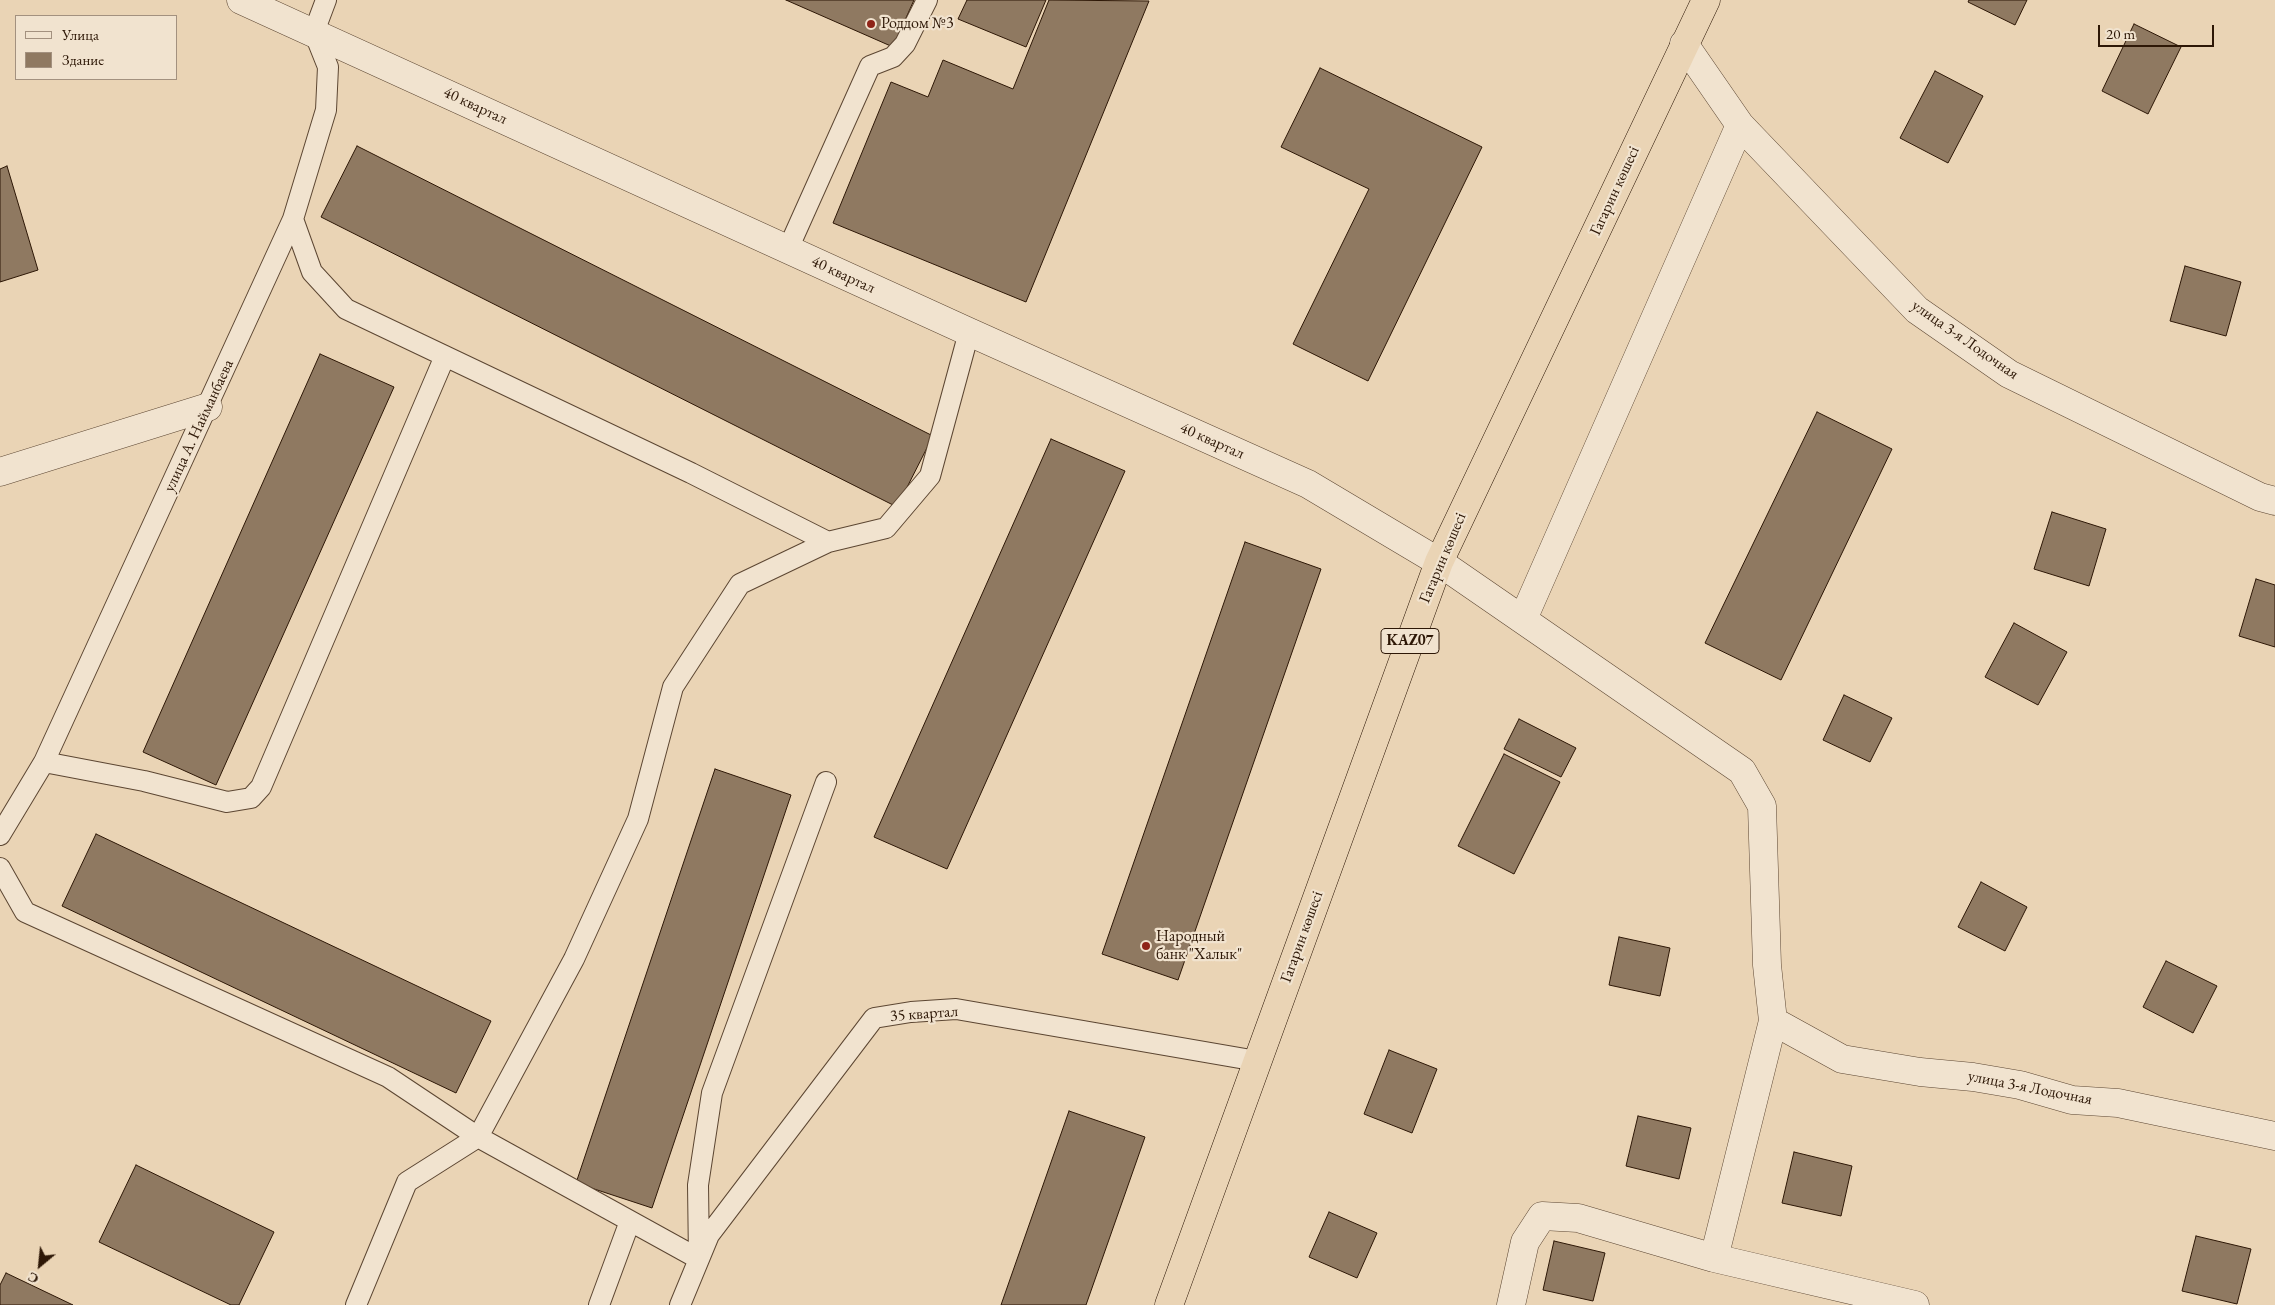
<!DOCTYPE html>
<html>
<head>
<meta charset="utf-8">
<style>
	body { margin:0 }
	#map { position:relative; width:2275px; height:1305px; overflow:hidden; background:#ead4b5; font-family:"EB Garamond",serif }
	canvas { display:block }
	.legend { position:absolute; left:15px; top:15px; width:162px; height:65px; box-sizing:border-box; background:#f1e3cf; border:1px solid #a3917f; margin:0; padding:6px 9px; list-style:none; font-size:15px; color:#2d1706 }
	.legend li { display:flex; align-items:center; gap:10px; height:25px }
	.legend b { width:25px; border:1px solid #a3917f }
	.north { position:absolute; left:15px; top:1240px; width:50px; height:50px; -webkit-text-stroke:4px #f1e3cf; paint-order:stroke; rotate:208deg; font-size:14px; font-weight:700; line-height:20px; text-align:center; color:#2d1706 }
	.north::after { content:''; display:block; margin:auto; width:18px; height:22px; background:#2d1706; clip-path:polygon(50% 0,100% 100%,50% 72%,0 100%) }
	.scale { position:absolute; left:2098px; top:25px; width:116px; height:22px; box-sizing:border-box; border:2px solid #2d1706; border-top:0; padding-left:6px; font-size:15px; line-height:18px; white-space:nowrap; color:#2d1706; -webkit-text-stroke:4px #f1e3cf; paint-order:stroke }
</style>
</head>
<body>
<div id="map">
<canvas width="2275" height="1305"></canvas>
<ul class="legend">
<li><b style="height:6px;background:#f1e3cf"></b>Улица</li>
<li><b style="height:14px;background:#8f7961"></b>Здание</li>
</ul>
<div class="north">С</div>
<div class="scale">20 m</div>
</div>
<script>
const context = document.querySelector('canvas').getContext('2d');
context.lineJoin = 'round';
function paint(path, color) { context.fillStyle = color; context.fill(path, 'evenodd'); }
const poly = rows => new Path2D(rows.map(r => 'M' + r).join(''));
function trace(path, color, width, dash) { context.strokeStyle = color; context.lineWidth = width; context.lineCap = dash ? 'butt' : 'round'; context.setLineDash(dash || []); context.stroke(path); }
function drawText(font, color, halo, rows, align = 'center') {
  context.font = font + ' "EB Garamond",serif'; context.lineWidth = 4.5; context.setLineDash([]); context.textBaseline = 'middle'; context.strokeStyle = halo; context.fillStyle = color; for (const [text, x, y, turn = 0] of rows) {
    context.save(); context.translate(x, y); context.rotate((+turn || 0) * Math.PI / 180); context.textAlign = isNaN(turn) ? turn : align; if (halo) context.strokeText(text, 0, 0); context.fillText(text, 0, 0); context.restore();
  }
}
const building = poly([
	[786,0,914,0,893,47,786,0],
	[967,0,1046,0,1026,47,958,19,967,0],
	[1049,0,1149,1,1026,302,833,223,891,82,928,97,943,60,1013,89,1049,0],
	[1969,0,2027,0,2015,25,1968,2,1969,0],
	[2134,24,2181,47,2148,114,2102,91,2134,24],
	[1320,68,1482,147,1368,381,1293,344,1369,189,1281,147,1320,68],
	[1935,71,1983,96,1948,163,1900,138,1935,71],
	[357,146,933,436,897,507,321,217,357,146],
	[7,166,38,270,0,282,0,169,7,166],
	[2185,266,2241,282,2226,336,2170,321,2185,266],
	[320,354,394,387,216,785,143,752,320,354],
	[1817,412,1892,449,1781,680,1705,643,1817,412],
	[1051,439,1125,471,947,869,874,837,1051,439],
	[2052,512,2106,529,2089,586,2034,569,2052,512],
	[1245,542,1321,569,1178,980,1102,954,1245,542],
	[2256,579,2275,585,2275,647,2239,636,2256,579],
	[2014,623,2067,652,2038,705,1985,677,2014,623],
	[1844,695,1892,718,1870,762,1823,740,1844,695],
	[1519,719,1576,748,1561,777,1504,749,1519,719],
	[1504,754,1560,782,1514,874,1458,846,1504,754],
	[715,769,791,795,652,1208,576,1183,715,769],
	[96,834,491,1021,456,1093,62,906,96,834],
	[1981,882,2027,907,2005,951,1958,927,1981,882],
	[1619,937,1670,948,1660,996,1609,985,1619,937],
	[2166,961,2217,986,2193,1033,2143,1007,2166,961],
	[1389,1050,1437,1069,1412,1133,1364,1114,1389,1050],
	[1069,1111,1145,1137,1086,1305,1001,1305,1069,1111],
	[1638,1116,1691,1128,1679,1179,1626,1166,1638,1116],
	[1794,1152,1852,1166,1841,1216,1782,1203,1794,1152],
	[136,1165,274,1232,239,1305,231,1305,99,1242,136,1165],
	[1329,1212,1377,1233,1357,1278,1309,1257,1329,1212],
	[2196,1236,2251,1249,2237,1304,2182,1291,2196,1236],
	[1554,1241,1605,1253,1593,1301,1543,1290,1554,1241],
	[6,1273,73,1305,0,1305,0,1285,6,1273]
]);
const service = poly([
	[293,219,312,272,346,309,691,473,828,542],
	[788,249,870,66,893,57,905,44,927,0],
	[44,762,144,781,227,802,251,798,261,787,445,356],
	[826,782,712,1093,698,1185,699,1259,478,1137,574,959,638,819,673,687,740,584,828,542,886,528,930,476,969,332],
	[0,835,44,762,293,219,326,110,328,67,314,32,326,0],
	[0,868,25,912,388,1077,478,1137,407,1182,356,1305],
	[599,1305,630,1221],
	[680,1305,709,1235,874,1018,911,1012,956,1009,1257,1061]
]);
const minor = poly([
	[241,0,969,332,1308,484,1439,562,1742,771,1762,806,1767,965,1773,1021,1842,1059,1920,1072,1973,1077,2020,1085,2072,1100,2118,1103,2275,1136],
	[1684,44,1740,125,1917,310,2009,374,2260,497,2275,501],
	[0,472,208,407],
	[1523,619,1740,125],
	[1714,1258,1773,1021],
	[1511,1305,1525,1242,1542,1216,1578,1218,1714,1258,1915,1305]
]);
const trunk = poly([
	[1169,1305,1439,562,1706,0]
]);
const markers = [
	[871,24,5,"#8f2418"],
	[1146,946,5,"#8f2418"]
];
const shields = [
	[1410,641,58]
];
const shieldNames = [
	["KAZ07",1410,641]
];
const poiNames = [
	["Роддом №3",881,24],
	["Народный",1156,937],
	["банк \"Халык\"",1156,955]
];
const streetNames = [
	["40 квартал",475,106,25],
	["Гагарин көшесі",1615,191,-65],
	["40 квартал",843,275,25],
	["улица 3-я Лодочная",1965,340,35],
	["улица А. Найманбаева",199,426,-65],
	["40 квартал",1212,441,24],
	["Гагарин көшесі",1443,558,-67],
	["Гагарин көшесі",1302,937,-70],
	["35 квартал",924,1014,-4],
	["улица 3-я Лодочная",2030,1088,11]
];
paint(building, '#8f7961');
trace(building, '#2d1706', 1);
trace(service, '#5c4632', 22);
trace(minor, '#5c4632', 29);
trace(trunk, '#2d1706', 29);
trace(service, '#f1e3cf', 20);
trace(minor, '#f1e3cf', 28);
trace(trunk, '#ead4b5', 28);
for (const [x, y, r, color] of markers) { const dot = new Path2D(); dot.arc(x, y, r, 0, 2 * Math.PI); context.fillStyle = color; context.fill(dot); trace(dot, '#f1e3cf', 2); }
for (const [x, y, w] of shields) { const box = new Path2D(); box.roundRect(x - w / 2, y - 12.5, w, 25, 4); context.fillStyle = '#f1e3cf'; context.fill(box); trace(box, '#2d1706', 1); }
drawText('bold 15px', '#2d1706', null, shieldNames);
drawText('16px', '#2d1706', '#f1e3cf', poiNames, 'left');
drawText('16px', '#2d1706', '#f1e3cf', streetNames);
</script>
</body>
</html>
